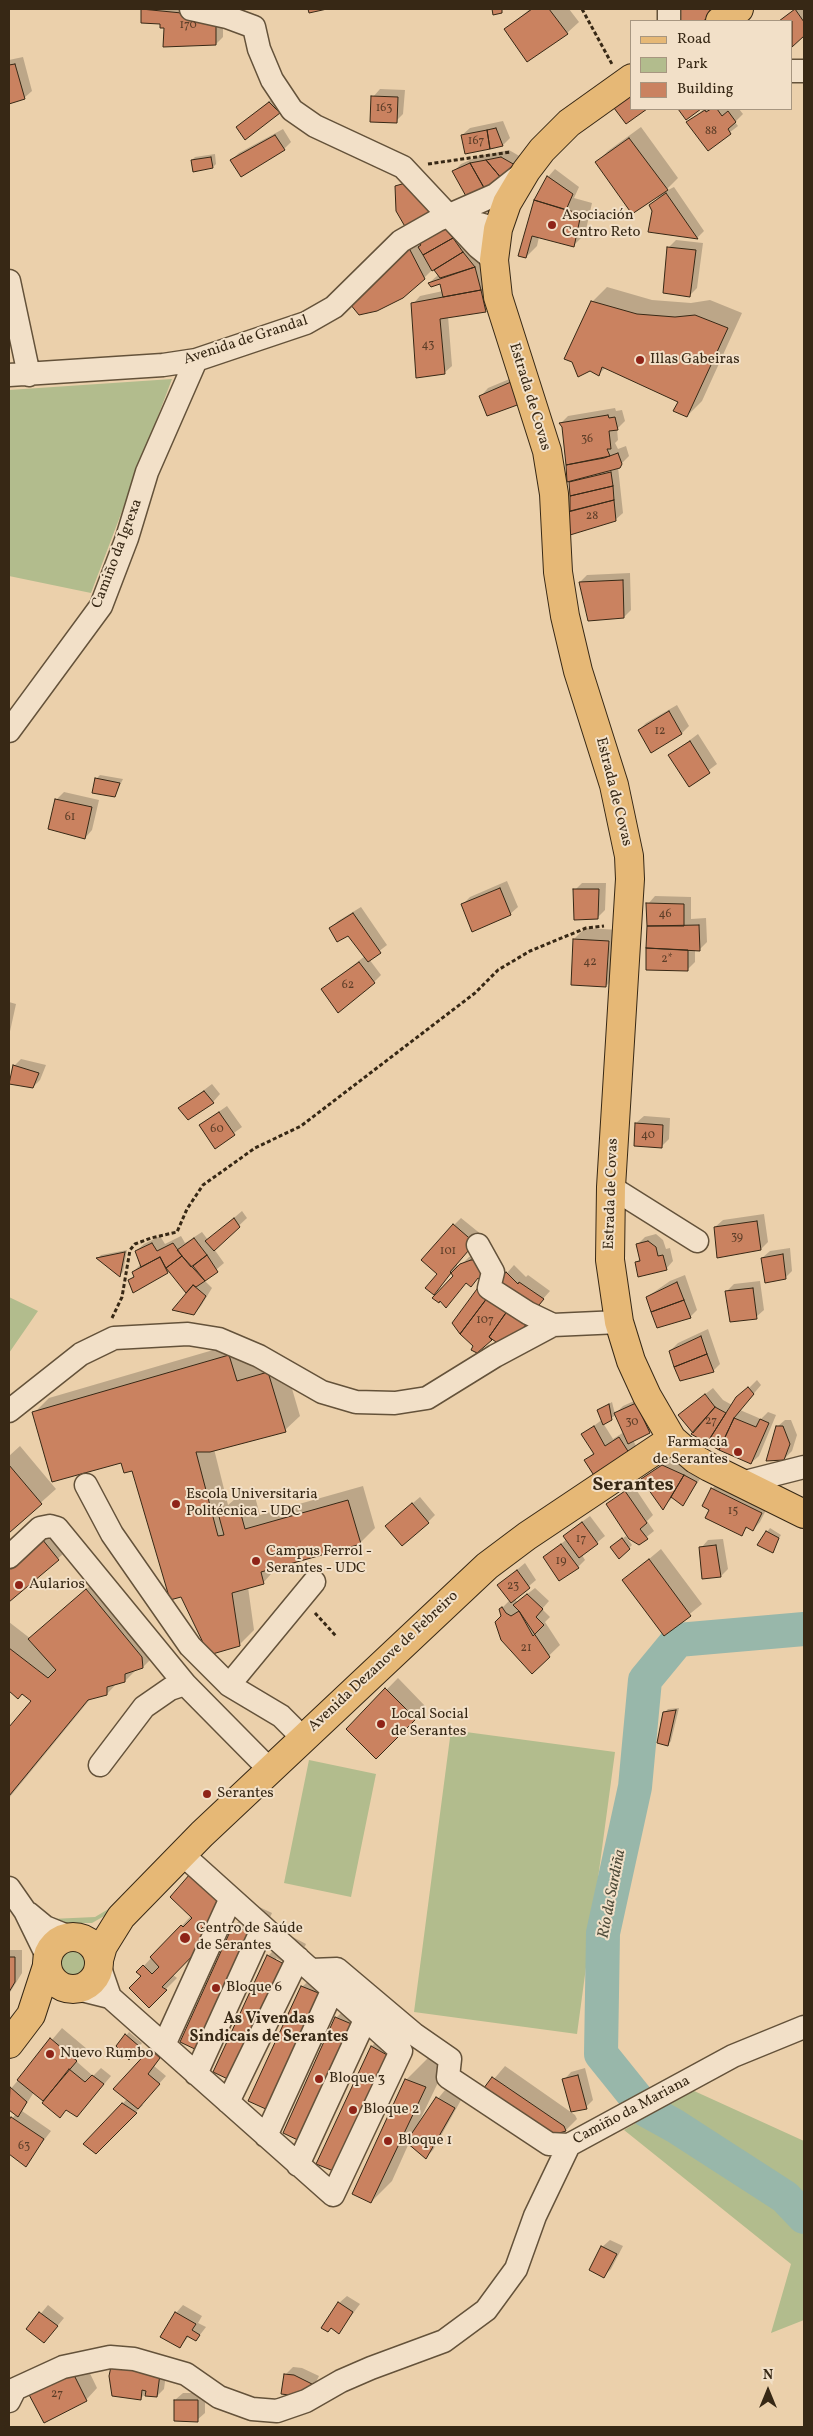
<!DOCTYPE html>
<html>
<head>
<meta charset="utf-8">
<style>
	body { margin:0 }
	#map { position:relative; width:813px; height:2436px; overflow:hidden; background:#ebd0ab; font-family:Vollkorn,serif }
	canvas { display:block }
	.frame { position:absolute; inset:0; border:10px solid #372815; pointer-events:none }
	.legend { position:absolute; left:630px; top:20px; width:162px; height:90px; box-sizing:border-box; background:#f2e0c8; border:1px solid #a79680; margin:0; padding:6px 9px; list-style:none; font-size:15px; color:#372815 }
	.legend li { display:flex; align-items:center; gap:10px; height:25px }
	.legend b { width:25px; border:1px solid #a79680 }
	.north { position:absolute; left:743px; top:2366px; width:50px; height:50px; -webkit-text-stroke:4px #f2e0c8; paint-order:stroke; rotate:0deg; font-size:14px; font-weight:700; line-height:20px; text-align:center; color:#372815 }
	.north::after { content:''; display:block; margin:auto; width:18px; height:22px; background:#372815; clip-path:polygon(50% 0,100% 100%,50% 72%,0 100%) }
</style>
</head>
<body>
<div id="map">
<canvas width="813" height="2436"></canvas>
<div class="frame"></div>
<ul class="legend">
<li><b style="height:6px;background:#e6b876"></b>Road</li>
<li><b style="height:14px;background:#b2bc8d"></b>Park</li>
<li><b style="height:14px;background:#ca8260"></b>Building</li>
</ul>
<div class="north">N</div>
</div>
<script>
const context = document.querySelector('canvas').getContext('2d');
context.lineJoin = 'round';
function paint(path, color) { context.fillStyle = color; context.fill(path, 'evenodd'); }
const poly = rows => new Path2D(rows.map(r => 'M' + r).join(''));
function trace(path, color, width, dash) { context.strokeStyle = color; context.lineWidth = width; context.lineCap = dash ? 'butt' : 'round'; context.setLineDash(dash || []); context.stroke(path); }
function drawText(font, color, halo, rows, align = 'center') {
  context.font = font + ' Vollkorn,serif'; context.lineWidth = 4; context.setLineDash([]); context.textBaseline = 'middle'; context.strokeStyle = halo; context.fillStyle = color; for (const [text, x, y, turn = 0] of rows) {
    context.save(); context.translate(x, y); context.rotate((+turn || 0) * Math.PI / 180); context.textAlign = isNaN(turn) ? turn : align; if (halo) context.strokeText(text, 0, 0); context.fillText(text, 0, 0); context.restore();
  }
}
const green = poly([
	[172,379,91,593,9,576,9,390],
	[9,1297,38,1311,9,1353],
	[451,1730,615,1752,577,2034,414,2012],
	[309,1760,376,1774,351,1897,284,1883],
	[117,1904,106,1915,92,1923,52,1923,51,1919,95,1917],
	'59 1963a13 13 0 1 1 26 0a13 13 0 1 1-26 0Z',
	[692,2090,804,2141,804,2320,771,2333,791,2264,624,2130]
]);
const shadow = poly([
	[143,9,212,9,223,17,223,37,216,44,165,27,161,23,143,22],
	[530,9,569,9,579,22,567,33,528,60,506,29],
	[678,9,719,9,701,21,676,21],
	[795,9,804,9,804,35,792,46,792,21,779,21],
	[23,57,32,91,24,98,9,103,9,60],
	[380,89,405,90,403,114,396,121,373,97],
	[277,95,286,105,246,139,237,127],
	[704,109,739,109,743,114,735,122,738,126,708,149,688,122],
	[503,121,510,138,503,145,466,152,462,135,470,128],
	[641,127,678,178,664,192,674,187,704,231,697,238,649,231,653,211,650,205,662,194,597,162,608,151],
	[283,129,291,142,284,149,231,160,239,153],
	[509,150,521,157,485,187,468,196,454,171,461,164,479,156],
	[215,154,216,164,213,167,192,160,195,157],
	[555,169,579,187,574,198,592,203,585,234,573,246,539,237,537,246,526,257,548,177],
	[450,218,482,259,492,303,485,311,448,316,452,366,444,373,413,304,420,296,443,291,441,282,429,283,438,275,434,268,424,278,359,314,418,237],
	[676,240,703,243,697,288,690,295,664,292,669,247],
	[607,287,652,300,691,303,710,300,742,313,702,401,687,416,680,401,606,367,599,374,592,302],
	[519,375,527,395,481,396,488,388],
	[615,408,616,411,622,410,625,421,617,429,618,440,615,443,618,449,626,446,629,456,618,467,623,513,615,520,572,533,570,482,563,427,561,423,568,416],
	[630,573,631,610,624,617,580,582,587,575],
	[677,705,689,726,682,733,651,751,639,730,646,723],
	[698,734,717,764,689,785,670,755],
	[100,775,123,779,115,795,96,779],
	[64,792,99,800,92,830,85,838,56,800],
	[507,881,518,907,510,914,463,904,470,897],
	[582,883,606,883,605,910,598,917,575,890],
	[655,896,691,897,691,919,706,918,707,942,700,949,695,949,695,962,687,970,648,904],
	[361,907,387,945,369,959,381,975,374,982,323,989,365,956,349,934,331,928,338,921],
	[585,928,620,930,617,975,606,986,574,939],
	[9,1002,16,1004,9,1036],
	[21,1059,46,1065,40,1080,33,1087,14,1066],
	[212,1084,220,1094,213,1102,180,1108],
	[227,1106,242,1127,215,1147,200,1125],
	[644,1116,670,1118,669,1139,661,1147,636,1123],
	[242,1211,247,1218,214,1249,224,1263,204,1280,212,1288,201,1306,194,1314,188,1293,170,1270,134,1291,129,1281,135,1275,133,1272,141,1264,136,1251,144,1244,160,1236,165,1244,181,1236,185,1243,202,1232,208,1240],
	[764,1214,768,1242,761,1249,715,1227,723,1220],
	[461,1218,482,1235,456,1264,459,1267,469,1257,479,1253,479,1277,455,1276,452,1272,434,1294,454,1225],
	[656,1234,663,1240,666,1249,670,1248,673,1261,666,1269,636,1262,641,1258,638,1244,645,1237],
	[790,1248,792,1271,785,1278,762,1258,770,1251],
	[127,1250,123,1272,120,1275,98,1258,101,1255],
	[514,1265,526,1277,528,1275,550,1291,533,1310,535,1312,521,1332,492,1338,476,1352,475,1346,478,1289,485,1282,510,1294,507,1273],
	[685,1275,697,1310,690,1317,647,1297,670,1281],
	[760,1281,764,1310,756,1317,726,1292,734,1284],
	[708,1329,720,1364,713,1371,670,1351,678,1343],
	[691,1341,678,1349,678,1346],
	[244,1341,252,1367,283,1358,300,1416,285,1430,214,1449,228,1505,235,1499,254,1493,260,1515,363,1486,375,1528,360,1543,278,1566,263,1583,248,1587,254,1630,239,1645,133,1469,34,1413,49,1398],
	[757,1380,761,1385,740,1410,761,1419,768,1412,776,1415,759,1456,751,1463,692,1433,679,1415,713,1388,723,1400,732,1405],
	[643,1397,657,1425,649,1432,633,1440,637,1448,630,1455,586,1460,594,1452,583,1434,603,1419,599,1410,612,1402,615,1414,623,1406],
	[616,1415,624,1432,613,1439,603,1423],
	[785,1420,791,1420,797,1435,792,1451,784,1459,777,1427],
	[20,1446,56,1489,9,1531,9,1456],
	[670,1459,691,1468,688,1472,700,1479,683,1504,673,1497,663,1508,642,1479],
	[719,1481,768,1506,760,1522,753,1530,748,1527,741,1534,711,1509,712,1489],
	[633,1485,653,1515,647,1521,654,1531,639,1543,626,1535,628,1534,608,1504],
	[420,1497,435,1515,428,1522,394,1519],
	[590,1516,605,1536,582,1555,585,1560,578,1567,545,1557,567,1539,565,1536,572,1529],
	[770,1528,781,1535,772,1551,767,1532],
	[54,1529,70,1548,9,1601,9,1567],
	[626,1536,632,1545,629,1548,615,1544],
	[723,1539,728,1569,721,1576,701,1548,708,1540],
	[661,1549,702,1604,664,1635,624,1580],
	[525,1563,536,1580,515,1598,517,1602,535,1588,549,1601,542,1609,550,1617,545,1622,560,1645,532,1672,503,1616,501,1609,510,1600,499,1585],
	[102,1575,158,1652,143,1667,137,1669,125,1681,117,1683,107,1694,91,1698,9,1798,9,1729,32,1701,23,1693,18,1697,9,1690,9,1622,31,1639],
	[398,1678,426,1707,376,1757,348,1729],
	[679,1708,671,1741,668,1745,664,1713,668,1709],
	[255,1905,272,1913,220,2029,234,1926],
	[191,1916,219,1918,173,1975,177,1978,149,2006,142,1976,138,1972],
	[289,1935,306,1944,253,2059,268,1956],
	[276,1958,292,1967,276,1961],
	[9,1950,22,1950,22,1973,9,1994],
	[324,1966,341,1973,250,2100,302,1987],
	[357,1997,375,2004,322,2120,336,2018],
	[393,2025,409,2035,357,2150,372,2046],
	[62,2028,87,2049,76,2061,93,2076,101,2068,111,2076,77,2116,48,2095,34,2092,22,2111,51,2131,25,2165,9,2153,9,2122,16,2114,9,2108,9,2091],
	[129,2032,142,2043,133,2055,118,2046],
	[158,2042,166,2050,154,2066,166,2076,141,2104,143,2105,96,2152,85,2144,127,2099,151,2050],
	[428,2058,446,2066,419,2122,445,2090,461,2100,433,2150,426,2157,409,2143,392,2181,371,2202,353,2194,407,2079],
	[505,2066,575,2115,577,2119,566,2130,549,2135,483,2092],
	[585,2068,593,2100,586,2107,564,2080,571,2072],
	[610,2240,623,2246,611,2269,604,2276,602,2247],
	[347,2296,360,2304,339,2332,339,2303],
	[48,2305,64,2318,44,2342,28,2329],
	[183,2305,202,2316,198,2323,206,2327,196,2340,189,2336,180,2347,176,2313],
	[85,2363,97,2388,86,2400,28,2389],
	[167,2367,164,2389,157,2396,147,2392,140,2399,113,2395],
	[293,2367,302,2368,319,2376,313,2388,285,2375],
	[183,2393,205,2393,205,2413,197,2420,175,2400]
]);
const river = poly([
	[804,1629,678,1640,645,1680,635,1787,603,1933,601,2054,646,2110,675,2126,785,2197,804,2217]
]);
const building = poly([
	[141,9,202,15,216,25,216,45,163,47,164,28,160,28,160,24,141,23,141,9],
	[308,9,327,9,309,13,308,9],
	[492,9,502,9,502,13,493,15,492,9],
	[532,9,549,9,568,34,527,62,504,29,532,9],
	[677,9,722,9,703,21,674,21,677,9],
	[795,9,804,22,804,36,792,47,792,21,779,21,795,9],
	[15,64,25,99,9,104,9,65,15,64],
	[632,95,632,109,647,109,626,124,614,108,632,95],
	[371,96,398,97,397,123,370,122,371,96],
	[269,102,280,113,245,140,236,127,269,102],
	[678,109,701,109,686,120,678,109],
	[711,109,717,109,722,116,728,111,736,122,728,129,731,134,708,151,686,122,705,110,706,112,711,109],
	[496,128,503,146,490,149,487,130,496,128],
	[487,130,490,149,465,154,461,135,487,130],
	[275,135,285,150,241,177,230,160,275,135],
	[629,138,668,190,632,214,595,162,629,138],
	[211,157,213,168,193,172,191,160,211,157],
	[501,157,515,165,502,179,486,160,501,157],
	[486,160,502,179,486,191,470,163,486,160],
	[470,163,484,188,467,198,452,171,470,163],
	[547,176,573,194,566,210,534,200,547,176],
	[409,182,434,216,407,230,396,211,395,186,409,182],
	[666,193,698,239,648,232,652,211,649,205,666,193],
	[534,200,581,214,574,247,532,236,526,258,518,256,534,200],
	[442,224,453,238,423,255,418,247,421,245,417,240,442,224],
	[453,238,463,252,432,271,423,255,453,238],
	[667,247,696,250,690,297,663,293,667,247],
	[409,248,425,279,403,298,377,311,359,315,350,304,409,248],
	[463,252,475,267,440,278,434,270,463,252],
	[475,267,481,290,443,297,440,284,431,287,428,283,475,267],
	[481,290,486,312,440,319,445,374,416,378,411,303,481,290],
	[591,301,637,314,675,317,695,315,728,328,687,417,673,411,678,402,602,367,599,376,590,371,578,377,572,362,564,359,591,301],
	[511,382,520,404,487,416,479,396,511,382],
	[608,415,609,418,615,417,618,430,609,431,611,449,607,449,610,456,566,465,562,427,559,423,608,415],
	[618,453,622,464,620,468,567,482,566,465,604,458,618,453],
	[611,472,613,486,570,496,569,482,611,472],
	[613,486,614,500,570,511,570,496,613,486],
	[614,500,616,521,570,535,568,512,614,500],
	[623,580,624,618,588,621,579,582,623,580],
	[669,711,682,734,651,753,638,730,669,711],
	[690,741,710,773,689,787,668,755,690,741],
	[95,778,120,783,115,797,92,793,95,778],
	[55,799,92,807,85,839,48,829,55,799],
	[500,888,511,915,472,932,461,904,500,888],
	[573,889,599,889,598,919,574,920,573,889],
	[646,903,684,904,684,926,647,926,646,903],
	[353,913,381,953,368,962,348,936,337,942,329,928,353,913],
	[699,925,700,951,646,948,647,926,699,925],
	[573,939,609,941,606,987,571,985,573,939],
	[646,948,688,950,688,971,646,970,646,948],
	[359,962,375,983,338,1013,321,989,359,962],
	[13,1065,39,1073,33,1088,9,1084,13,1065],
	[204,1091,214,1103,188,1120,178,1108,204,1091],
	[219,1112,235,1135,215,1149,199,1125,219,1112],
	[635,1123,663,1125,662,1148,634,1146,635,1123],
	[234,1218,240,1227,214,1251,205,1241,234,1218],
	[757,1221,761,1250,717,1258,714,1227,757,1221],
	[453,1224,475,1243,450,1272,451,1273,434,1295,425,1288,437,1274,421,1260,453,1224],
	[194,1238,207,1255,191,1267,177,1250,194,1238],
	[648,1241,656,1247,658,1256,663,1255,667,1270,638,1277,635,1262,640,1261,636,1244,648,1241],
	[152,1243,157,1251,173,1243,182,1256,166,1268,160,1257,141,1267,135,1251,152,1243],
	[125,1252,120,1277,96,1258,125,1252],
	[783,1254,786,1279,765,1283,761,1258,783,1254],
	[207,1255,218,1272,205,1281,193,1266,207,1255],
	[182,1256,205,1281,196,1287,193,1285,186,1293,166,1268,182,1256],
	[160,1257,168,1273,133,1293,128,1280,134,1277,132,1272,160,1257],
	[471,1260,474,1260,487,1273,482,1281,478,1278,471,1287,466,1283,446,1308,440,1301,439,1303,432,1298,453,1276,451,1273,460,1264,471,1260],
	[506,1272,518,1284,519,1282,544,1299,534,1311,498,1282,506,1272],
	[677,1282,684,1300,651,1312,646,1297,677,1282],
	[193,1285,206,1296,194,1315,172,1310,193,1285],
	[753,1288,757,1319,730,1322,725,1291,753,1288],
	[477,1289,488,1297,460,1334,452,1323,477,1289],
	[487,1298,510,1307,489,1337,492,1340,477,1353,471,1350,473,1346,460,1334,487,1298],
	[684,1300,691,1318,657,1328,651,1312,684,1300],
	[510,1307,529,1320,514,1341,503,1347,489,1337,510,1307],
	[701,1336,707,1354,674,1367,669,1351,701,1336],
	[707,1354,714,1372,680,1381,674,1367,707,1354],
	[229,1355,237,1381,268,1372,286,1432,210,1452,196,1452,218,1536,224,1535,218,1513,239,1507,245,1529,348,1500,361,1544,261,1572,264,1584,232,1593,240,1646,209,1655,181,1597,170,1600,132,1471,124,1473,121,1463,52,1482,32,1412,229,1355],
	[748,1387,754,1394,734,1418,719,1450,707,1443,736,1397,748,1387],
	[705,1394,715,1407,693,1433,678,1415,705,1394],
	[636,1403,650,1433,628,1444,614,1413,636,1403],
	[609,1404,612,1420,603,1425,597,1410,609,1404],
	[715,1407,726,1413,707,1443,691,1434,715,1407],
	[734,1418,756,1427,760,1419,769,1423,751,1464,719,1450,734,1418],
	[594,1426,605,1446,619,1437,631,1456,595,1477,584,1460,594,1454,581,1434,594,1426],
	[776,1426,783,1426,790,1444,784,1460,766,1461,776,1426],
	[9,1465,42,1504,9,1533,9,1465],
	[662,1465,684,1475,663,1510,641,1479,662,1465],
	[684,1475,697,1482,683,1506,671,1497,684,1475],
	[711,1488,762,1513,753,1531,746,1527,742,1536,705,1518,709,1510,702,1506,711,1488],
	[625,1491,647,1523,640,1529,648,1539,639,1545,629,1539,606,1504,625,1491],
	[412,1503,429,1523,402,1546,385,1526,412,1503],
	[582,1522,598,1544,579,1558,563,1536,582,1522],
	[766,1531,779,1538,773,1553,757,1545,766,1531],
	[622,1538,630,1549,619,1559,610,1547,622,1538],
	[42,1539,59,1560,9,1602,9,1567,42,1539],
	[561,1544,579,1568,559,1581,543,1557,561,1544],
	[716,1545,721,1577,702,1579,699,1547,716,1545],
	[649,1559,691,1616,664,1636,622,1580,649,1559],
	[517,1570,530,1588,511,1603,497,1585,517,1570],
	[86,1589,142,1657,143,1668,125,1674,125,1682,107,1687,107,1695,88,1700,9,1796,9,1727,31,1701,22,1694,18,1699,9,1691,9,1648,48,1678,56,1670,28,1639,86,1589],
	[527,1594,543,1609,536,1617,544,1625,533,1636,519,1611,513,1605,527,1594],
	[502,1607,506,1613,511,1616,519,1611,550,1657,532,1674,501,1640,495,1622,501,1616,499,1609,502,1607],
	[385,1688,416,1719,376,1759,346,1729,385,1688],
	[676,1710,668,1746,657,1743,663,1712,676,1710],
	[190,1874,222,1902,208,1931,204,1926,200,1930,205,1934,198,1942,202,1946,162,1987,167,1990,149,2008,129,1988,141,1976,136,1972,143,1965,152,1974,159,1967,150,1957,181,1925,183,1927,192,1918,170,1897,190,1874],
	[233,1925,252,1934,199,2051,180,2042,233,1925],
	[267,1955,286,1965,232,2081,213,2072,267,1955],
	[9,1957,15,1957,15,1982,9,1992,9,1957],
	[301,1986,321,1994,268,2110,248,2101,301,1986],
	[335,2017,354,2025,302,2142,283,2133,335,2017],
	[125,2034,140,2047,129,2060,116,2046,125,2034],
	[50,2038,77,2061,43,2101,17,2080,50,2038],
	[371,2046,389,2056,336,2172,316,2164,371,2046],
	[150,2049,160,2058,148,2074,160,2084,138,2109,113,2089,150,2049],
	[69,2069,85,2082,92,2075,104,2084,77,2117,66,2110,60,2118,42,2103,69,2069],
	[578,2075,587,2109,571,2112,562,2079,578,2075],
	[492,2077,564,2126,566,2131,549,2136,481,2092,492,2077],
	[405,2079,426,2087,371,2203,352,2194,405,2079],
	[10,2087,27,2102,18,2117,9,2110,10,2087],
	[436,2097,455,2108,426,2159,406,2142,436,2097],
	[122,2103,137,2113,96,2154,83,2144,122,2103],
	[11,2117,44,2139,26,2167,9,2154,9,2120,11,2117],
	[601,2246,617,2254,604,2278,589,2270,601,2246],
	[338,2302,353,2312,339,2334,331,2328,328,2332,321,2328,338,2302],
	[39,2312,58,2326,44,2343,26,2329,39,2312],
	[175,2312,196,2324,192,2330,200,2335,196,2341,187,2336,180,2348,160,2337,175,2312],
	[112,2362,160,2374,157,2397,145,2396,146,2391,142,2390,141,2400,112,2396,109,2376,112,2362],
	[73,2373,87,2401,44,2423,26,2389,73,2373],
	[284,2374,294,2375,312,2384,306,2397,281,2394,284,2374],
	[174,2400,198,2400,198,2422,174,2421,174,2400]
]);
const path = poly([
	[582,9,613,66],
	[428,164,511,152],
	[112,1318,122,1297,130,1250,135,1244,151,1238,177,1232,187,1209,203,1185,255,1148,301,1126,475,993,498,970,530,951,586,928,604,926],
	[315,1613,336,1636]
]);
const minor = poly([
	[191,9,227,17,254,27,259,49,272,80,292,110,315,126,403,167,478,247,494,260],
	[669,21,669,9],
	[792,71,804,71],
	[448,216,498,229],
	[9,281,29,375],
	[9,375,163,365,196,360,306,323,334,307,401,241,438,220,495,195,519,176],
	[9,731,101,606,127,538,147,472,196,360],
	[611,1187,697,1241],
	[478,1245,493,1272,489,1288,528,1313,553,1325],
	[9,1411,81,1354,114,1338,188,1334,219,1339,259,1356,322,1392,356,1402,395,1403,427,1398,495,1356,553,1325,619,1322],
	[741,1483,804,1467],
	[86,1485,112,1534,190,1646,229,1685],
	[9,1557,40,1528,50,1526,57,1528,185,1684],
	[303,1738,281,1716,229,1685,314,1582],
	[100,1765,144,1707,170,1689,185,1684,270,1770],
	[9,1888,25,1911,48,1958],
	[28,1913,45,1927,72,1938],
	[99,1965,110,1997,333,2195,401,2051,182,1854],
	[311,1970,337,1969,414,2034,450,2059,448,2077,549,2144,569,2145,733,2056,804,2027],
	[78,1989,110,1997],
	[164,2045,231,1898],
	[196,2074,263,1927],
	[228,2102,298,1958],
	[266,2136,333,1989],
	[298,2165,365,2020],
	[9,2401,15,2389,63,2367,110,2357,134,2359,186,2374,219,2397,252,2409,277,2411,306,2401,341,2381,371,2368,444,2341,486,2310,516,2269,535,2216,569,2145]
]);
const major = poly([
	[720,21,739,9],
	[632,78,569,123,542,150,526,171,507,203,498,229,494,260,498,297,547,451,554,494,558,572,565,616,578,671,614,785,629,856,630,879,611,1187,610,1260,619,1322,631,1361,647,1396,672,1439,695,1459,709,1467,804,1514],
	'47 1963a26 26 0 1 1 52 0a26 26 0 1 1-52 0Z',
	[99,1960,103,1946,121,1917,202,1834,487,1566,527,1536,672,1439],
	[9,2044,31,2015,47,1966]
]);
const markers = [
	[552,225,5,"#8f2418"],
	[640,360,5,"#8f2418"],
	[738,1452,5,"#8f2418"],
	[176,1504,5,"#8f2418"],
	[256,1561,5,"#8f2418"],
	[19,1585,5,"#8f2418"],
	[381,1724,5,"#8f2418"],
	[207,1794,5,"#8f2418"],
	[185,1938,6,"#8f2418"],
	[216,1988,5,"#8f2418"],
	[50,2054,5,"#8f2418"],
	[319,2079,5,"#8f2418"],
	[353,2110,5,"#8f2418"],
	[388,2141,5,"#8f2418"]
];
const numberNames = [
	["170",188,26],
	["163",384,109],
	["88",711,132],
	["167",476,142],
	["43",428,346],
	["36",587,440],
	["28",592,517],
	["12",660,732],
	["61",70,818],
	["46",665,915],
	["2*",667,960],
	["42",590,963],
	["62",348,986],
	["60",217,1130],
	["40",648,1136],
	["39",737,1238],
	["101",448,1252],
	["107",485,1321],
	["27",711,1422],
	["30",632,1423],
	["15",733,1512],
	["17",581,1540],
	["19",561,1562],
	["23",513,1587],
	["21",526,1649],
	["63",24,2147],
	["27",57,2395]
];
const poiNames = [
	["Asociación",562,216],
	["Centro Reto",562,233],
	["Illas Gabeiras",650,360],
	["Farmacia",728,1443,"right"],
	["de Serantes",728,1460,"right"],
	["Escola Universitaria",186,1495],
	["Politécnica - UDC",186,1512],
	["Campus Ferrol -",266,1552],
	["Serantes - UDC",266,1569],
	["Aularios",29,1585],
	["Local Social",391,1715],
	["de Serantes",391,1732],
	["Serantes",217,1794],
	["Centro de Saúde",196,1929],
	["de Serantes",196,1946],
	["Bloque 6",226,1988],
	["Nuevo Rumbo",60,2054],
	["Bloque 3",329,2079],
	["Bloque 2",363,2110],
	["Bloque 1",398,2141]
];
const streetNames = [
	["Avenida de Grandal",246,341,-18],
	["Estrada de Covas",529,397,73],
	["Camiño da Igrexa",118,554,-69],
	["Estrada de Covas",613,792,76],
	["Estrada de Covas",612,1194,-88],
	["Avenida Dezanove de Febreiro",384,1662,-43],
	["Camiño da Mariana",632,2111,-28]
];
const waterNames = [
	["Río da Sardiña",613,1894,-79]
];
const neighbourhoodNames = [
	["As Vivendas",269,2020],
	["Sindicais de Serantes",269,2038]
];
const districtNames = [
	["Serantes",633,1486]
];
paint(green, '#b2bc8d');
paint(shadow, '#0003');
trace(river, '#98b7aa', 34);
paint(building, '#ca8260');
trace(building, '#372815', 1);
trace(minor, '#64523a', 25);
trace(major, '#372815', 30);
trace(path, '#372815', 3, [4, 2.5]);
trace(minor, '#f2e0c8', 22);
trace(major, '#e6b876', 28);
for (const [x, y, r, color] of markers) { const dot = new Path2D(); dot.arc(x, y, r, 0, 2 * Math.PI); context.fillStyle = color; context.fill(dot); trace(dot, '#f2e0c8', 2); }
drawText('12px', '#5c3e28', null, numberNames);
drawText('15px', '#372815', '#f2e0c8', poiNames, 'left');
drawText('15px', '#372815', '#f2e0c8', streetNames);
drawText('italic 16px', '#4f4c3a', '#f2e0c8', waterNames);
drawText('bold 16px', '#372815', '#f2e0c8', neighbourhoodNames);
drawText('bold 20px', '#372815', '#f2e0c8', districtNames);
</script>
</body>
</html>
